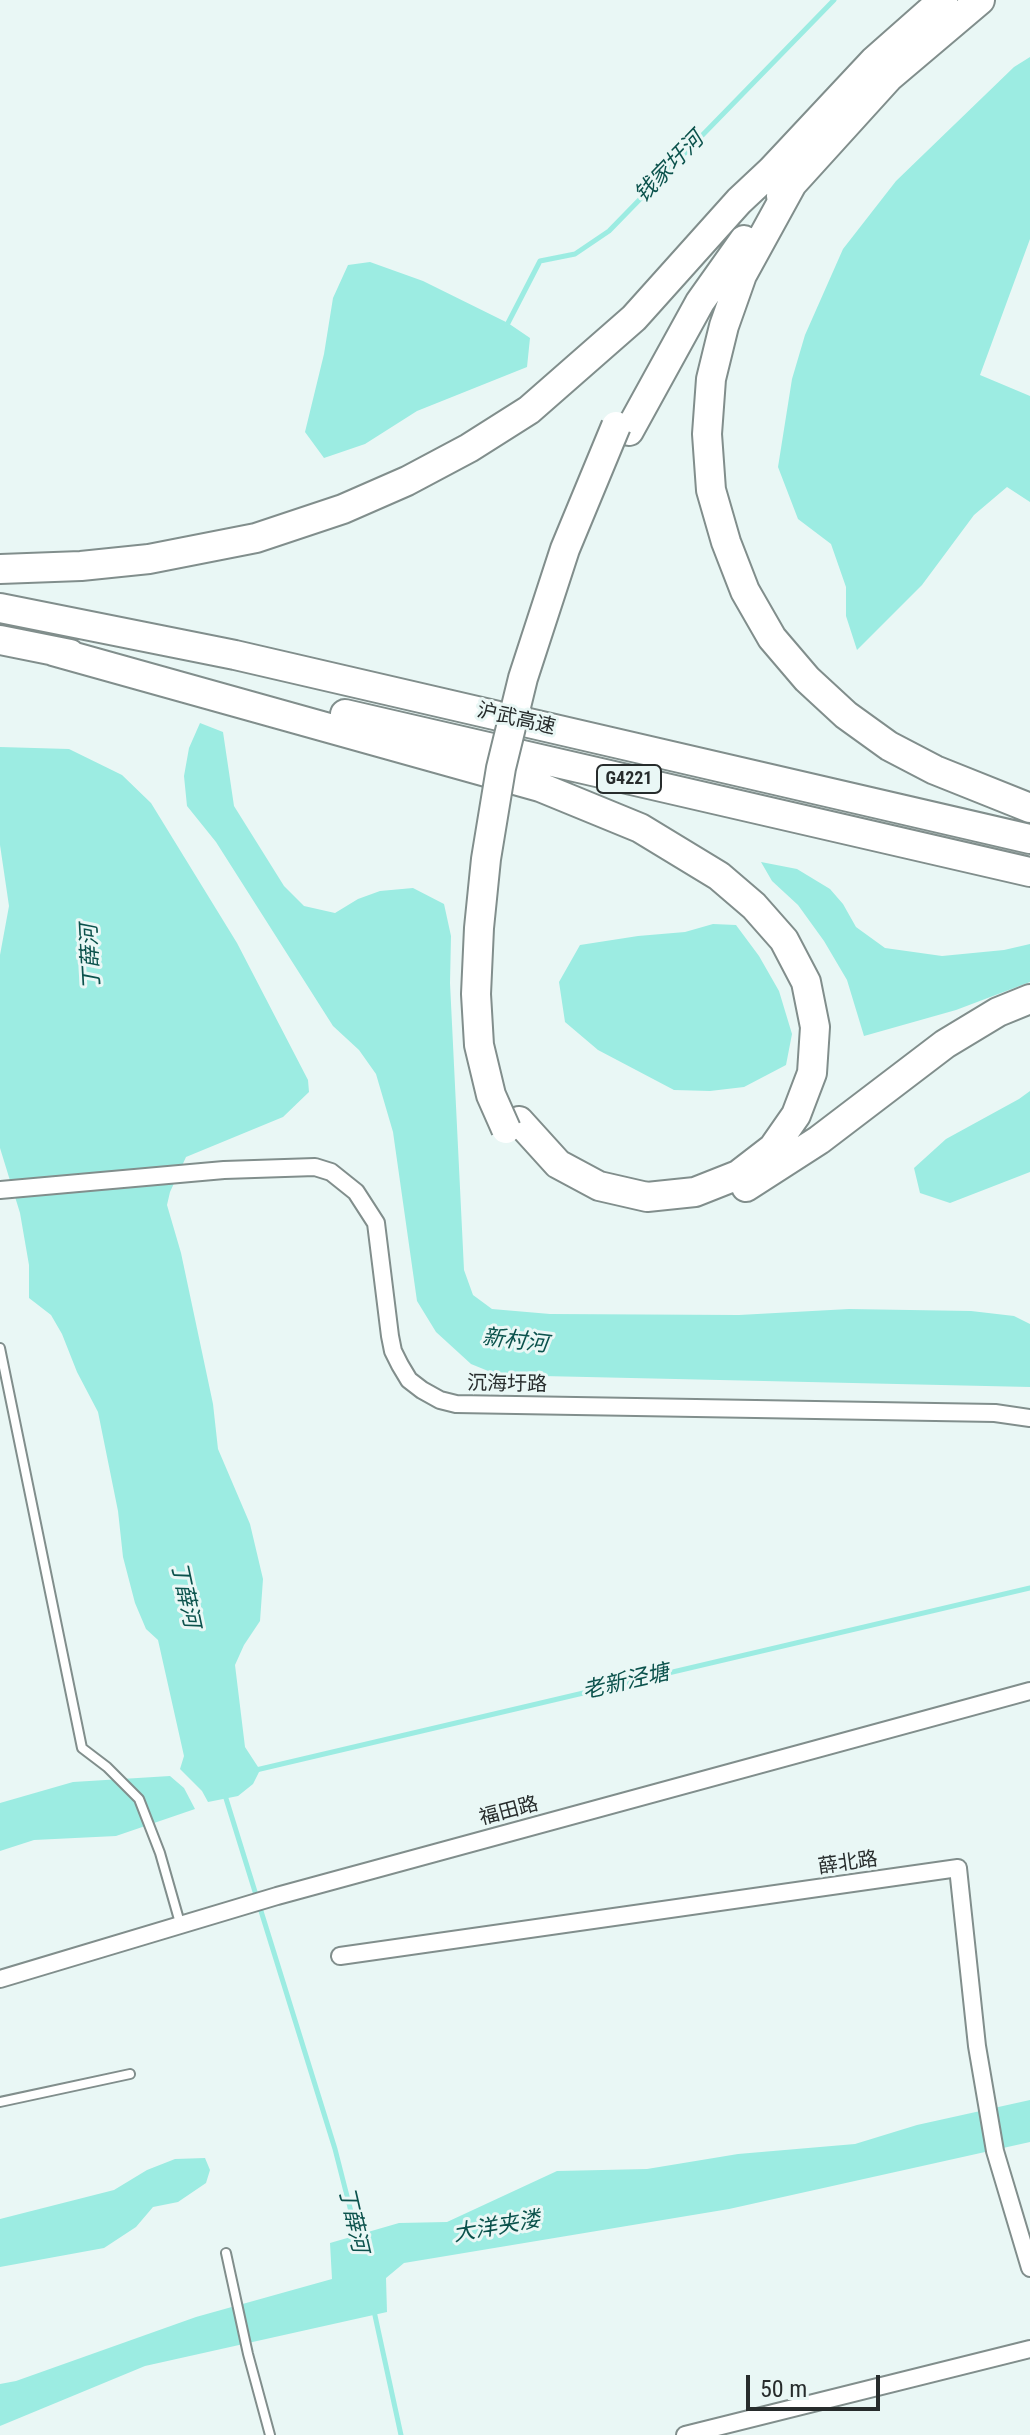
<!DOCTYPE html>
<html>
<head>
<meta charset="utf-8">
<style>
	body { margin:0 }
	#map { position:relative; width:1030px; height:2435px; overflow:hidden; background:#e9f7f5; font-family:"Roboto Condensed",sans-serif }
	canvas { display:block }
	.scale { position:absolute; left:746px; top:2375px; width:134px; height:36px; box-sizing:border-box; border:4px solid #272c2c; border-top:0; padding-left:10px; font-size:24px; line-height:28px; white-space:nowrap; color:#272c2c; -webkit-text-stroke:6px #e9f7f5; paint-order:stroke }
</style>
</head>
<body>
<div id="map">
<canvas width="1030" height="2435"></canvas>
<div class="scale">50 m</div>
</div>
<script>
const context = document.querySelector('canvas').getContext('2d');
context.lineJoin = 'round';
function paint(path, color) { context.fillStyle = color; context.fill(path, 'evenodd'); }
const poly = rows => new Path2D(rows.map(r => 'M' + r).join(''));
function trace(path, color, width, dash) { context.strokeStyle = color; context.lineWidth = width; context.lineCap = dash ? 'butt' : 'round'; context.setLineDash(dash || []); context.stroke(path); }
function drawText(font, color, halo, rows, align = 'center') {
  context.font = font + ' "Roboto Condensed","Noto Sans SC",sans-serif'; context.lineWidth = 6; context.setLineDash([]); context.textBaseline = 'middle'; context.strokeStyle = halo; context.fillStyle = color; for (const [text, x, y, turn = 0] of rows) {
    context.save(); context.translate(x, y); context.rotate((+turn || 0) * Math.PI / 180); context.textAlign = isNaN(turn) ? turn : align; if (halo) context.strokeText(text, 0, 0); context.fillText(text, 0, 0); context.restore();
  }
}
const water = poly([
	[1030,57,1030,239,980,375,1030,396,1030,502,1007,487,974,515,922,585,857,650,846,616,846,587,831,544,798,519,778,467,792,379,805,335,843,249,896,181,1014,67],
	[370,262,423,281,508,323,530,338,527,367,417,411,365,444,324,458,305,432,324,354,333,298,348,265],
	[200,723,223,732,234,806,284,886,304,906,335,913,358,899,380,891,413,888,444,904,451,936,450,983,464,1270,473,1295,492,1309,550,1314,739,1315,849,1309,971,1311,1014,1316,1030,1324,1030,1387,498,1375,471,1364,436,1332,417,1301,393,1132,376,1074,359,1050,333,1026,216,842,187,806,184,776,189,748],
	[0,747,69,749,122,775,151,803,237,943,308,1080,309,1092,283,1117,186,1157,170,1192,167,1205,181,1253,213,1404,218,1449,250,1524,263,1579,260,1621,244,1645,235,1665,245,1747,260,1770,253,1784,238,1796,208,1802,202,1791,180,1769,184,1756,158,1640,146,1629,135,1603,123,1557,118,1511,98,1412,77,1372,62,1334,51,1315,29,1298,29,1265,20,1213,0,1148,0,955,9,906,0,845],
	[761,862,797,869,830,889,843,904,856,927,885,948,942,956,1004,950,1030,944,1030,982,956,1010,864,1036,847,980,824,941,798,905,772,881],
	[713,924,736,925,759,956,779,991,792,1034,786,1065,744,1087,710,1091,674,1090,598,1050,565,1022,559,982,580,945,638,936,685,932],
	[1030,1091,1030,1172,950,1203,920,1193,914,1168,946,1139,1019,1099],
	[170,1776,184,1788,195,1809,116,1836,34,1840,0,1851,0,1803,73,1782],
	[1030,2100,1030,2142,729,2209,404,2263,386,2278,387,2312,145,2366,0,2426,0,2384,16,2381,196,2317,332,2279,330,2243,399,2223,447,2222,557,2171,647,2169,738,2154,855,2144,917,2125],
	[205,2158,210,2170,206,2183,178,2202,153,2207,136,2227,104,2248,0,2267,0,2219,114,2190,147,2170,175,2159]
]);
const stream = poly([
	[508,323,540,261,575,254,609,231,834,0],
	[256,1770,1030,1588],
	[224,1792,335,2149,358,2239],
	[374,2311,401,2435]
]);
const service = poly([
	[0,1348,82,1748,107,1767,139,1799,160,1853,180,1923],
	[0,2102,130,2074],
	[226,2253,248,2354,270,2435]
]);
const minor = poly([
	[0,1190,224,1170,315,1167,331,1172,356,1192,376,1223,390,1336,393,1351,400,1365,409,1380,422,1390,440,1400,456,1404,995,1413,1030,1418],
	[340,1956,958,1868,977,2046,995,2151,1030,2268],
	[0,1979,277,1896,1030,1691],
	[685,2435,1030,2349]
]);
const motorway = poly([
	[792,184,742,275,724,326,711,379,707,434,711,490,726,542,745,591,772,638,807,679,846,715,889,746,935,770,1030,808],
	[781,196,889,77,980,0],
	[629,431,700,302,744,240],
	[0,569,81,566,149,559,256,538,343,509,407,481,469,448,529,410,634,318,739,201,771,171,874,61,943,0],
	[0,608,235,655,1030,839],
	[0,640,70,654],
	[53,651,540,787,640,828,719,876,754,906,784,940,806,982,815,1027,812,1073,796,1115,773,1148,738,1175,695,1192,647,1197,599,1186,558,1164,519,1121],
	[345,714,1030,872],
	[746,1187,819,1140,945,1044,998,1012,1030,999]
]);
const motorwayBridge = poly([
	[506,1129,491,1095,479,1045,476,994,479,928,486,859,501,768,523,678,565,549,616,426]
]);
const shields = [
	[629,779,64]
];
const shieldNames = [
	["G4221",629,779]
];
const streetNames = [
	["沪武高速",516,720,13],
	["沉海圩路",507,1385,1],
	["福田路",509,1812,-15],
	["薛北路",848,1864,-8]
];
const waterNames = [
	["钱家圩河",670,168,-46],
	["丁薛河",92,957,-93],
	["新村河",515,1342,7],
	["丁薛河",184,1595,78],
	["老新泾塘",626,1683,-13],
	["丁薛河",352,2220,77],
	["大洋夹溇",497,2228,-10]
];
paint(water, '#9cece2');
trace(stream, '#9cece2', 5);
trace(service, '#818e8c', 12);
trace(minor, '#818e8c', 20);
trace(motorway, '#818e8c', 32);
trace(service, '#fff', 8);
trace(minor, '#fff', 16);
trace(motorway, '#fff', 28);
trace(motorwayBridge, '#818e8c', 32, []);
trace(motorwayBridge, '#fff', 28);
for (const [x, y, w] of shields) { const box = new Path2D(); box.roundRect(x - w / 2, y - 14, w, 28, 6); context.fillStyle = '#e9f7f5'; context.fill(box); trace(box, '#272c2c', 2); }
drawText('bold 18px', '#272c2c', null, shieldNames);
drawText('20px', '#272c2c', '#e9f7f5', streetNames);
drawText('italic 22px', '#0b524c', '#e9f7f5', waterNames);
</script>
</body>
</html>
